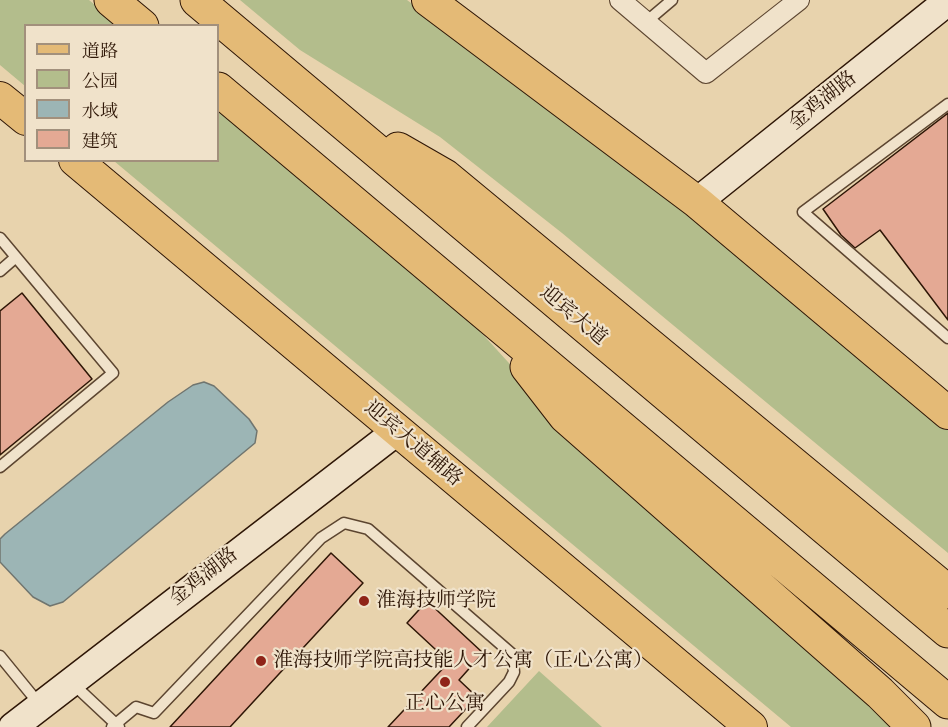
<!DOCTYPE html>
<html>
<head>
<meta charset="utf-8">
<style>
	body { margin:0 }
	#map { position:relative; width:948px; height:727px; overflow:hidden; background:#e8d3ad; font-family:"IM FELL French Canon","Noto Serif SC",serif }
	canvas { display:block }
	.legend { position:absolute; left:24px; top:24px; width:195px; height:138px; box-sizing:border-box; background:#f0e2ca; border:2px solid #a2907c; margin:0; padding:8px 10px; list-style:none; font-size:18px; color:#2e1606 }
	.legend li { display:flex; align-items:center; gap:12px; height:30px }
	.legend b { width:30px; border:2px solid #a2907c }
</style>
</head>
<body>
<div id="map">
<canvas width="948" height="727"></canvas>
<ul class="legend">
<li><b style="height:8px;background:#e4ba76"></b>道路</li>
<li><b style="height:16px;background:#b3bd8c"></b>公园</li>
<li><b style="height:16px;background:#9cb5b5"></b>水域</li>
<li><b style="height:16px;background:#e4a994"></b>建筑</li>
</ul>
</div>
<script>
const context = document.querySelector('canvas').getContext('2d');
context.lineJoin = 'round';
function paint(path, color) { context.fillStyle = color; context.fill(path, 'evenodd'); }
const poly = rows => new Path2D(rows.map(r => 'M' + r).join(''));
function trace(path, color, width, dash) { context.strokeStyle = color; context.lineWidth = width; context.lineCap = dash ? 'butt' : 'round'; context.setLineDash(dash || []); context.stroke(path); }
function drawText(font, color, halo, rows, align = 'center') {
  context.font = font + ' "IM FELL French Canon","Noto Serif SC",serif'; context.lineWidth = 4.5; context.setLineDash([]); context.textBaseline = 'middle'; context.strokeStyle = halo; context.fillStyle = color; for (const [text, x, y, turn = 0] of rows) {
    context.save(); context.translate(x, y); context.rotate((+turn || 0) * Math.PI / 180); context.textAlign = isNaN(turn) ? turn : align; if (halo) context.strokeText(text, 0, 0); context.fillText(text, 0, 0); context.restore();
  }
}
const green = poly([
	[0,0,89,0,119,25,26,26,25,86,0,65],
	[240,0,407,0,695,216,948,428,948,553,562,233,440,137,300,50],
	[218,107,466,316,550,408,904,727,791,727,114,161,218,160],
	[539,671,602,727,487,727]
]);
const water = poly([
	[204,382,214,386,249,419,257,431,255,443,63,602,50,606,33,597,0,562,0,539,5,534,168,402,193,385,204,382]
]);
const building = poly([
	[948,113,948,320,880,230,855,248,841,235,823,209,948,113],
	[22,293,92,379,0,455,0,311,22,293],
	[331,553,363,583,230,727,170,727,331,553],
	[427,601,483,653,459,680,477,697,449,727,388,727,449,662,407,623,427,601]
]);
const lane = poly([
	[646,22,672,0],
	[948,104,803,212,948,338],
	[0,238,113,373,0,467],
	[0,271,16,257],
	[0,656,40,705],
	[71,682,119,727],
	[112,727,136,707,154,713,321,538,344,523,368,529,512,654,514,672,509,682,467,727]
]);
const street = poly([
	[620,0,706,73,799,0]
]);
const secondary = poly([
	[697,202,948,1],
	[13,727,397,431]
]);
const primary = poly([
	[428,0,697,202,948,413],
	[0,98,26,119],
	[75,160,751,727]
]);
const highway = poly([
	[111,0,142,26],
	[197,0,948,631],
	[218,89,948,702],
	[398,149,445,176,948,592],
	[527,367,565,416,880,693,914,727]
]);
const markers = [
	[364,601,6,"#8f2418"],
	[261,661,6,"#8f2418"],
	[445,682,6,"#8f2418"]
];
const streetNames = [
	["金鸡湖路",823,101,-39],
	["迎宾大道",573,316,40],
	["迎宾大道辅路",413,444,40],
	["金鸡湖路",204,577,-38]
];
const poiNames = [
	["淮海技师学院",376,601],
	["淮海技师学院高技能人才公寓（正心公寓）",273,661],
	["正心公寓",445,704,"center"]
];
paint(green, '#b3bd8c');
paint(water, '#9cb5b5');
trace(water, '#70756f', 1.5);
paint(building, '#e4a994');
trace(building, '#2e1606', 1.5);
trace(lane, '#5c4530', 13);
trace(street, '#5c4530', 22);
trace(secondary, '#2e1606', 31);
trace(primary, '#2e1606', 34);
trace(highway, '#2e1606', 35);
trace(lane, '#f0e2ca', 10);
trace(street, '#f0e2ca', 20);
trace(secondary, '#f0e2ca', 28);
trace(primary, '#e4ba76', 32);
trace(highway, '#e4ba76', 33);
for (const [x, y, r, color] of markers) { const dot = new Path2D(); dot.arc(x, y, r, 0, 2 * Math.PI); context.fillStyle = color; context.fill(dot); trace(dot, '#f0e2ca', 2); }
drawText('20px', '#2e1606', '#f0e2ca', streetNames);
drawText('20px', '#2e1606', '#f0e2ca', poiNames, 'left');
</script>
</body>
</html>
